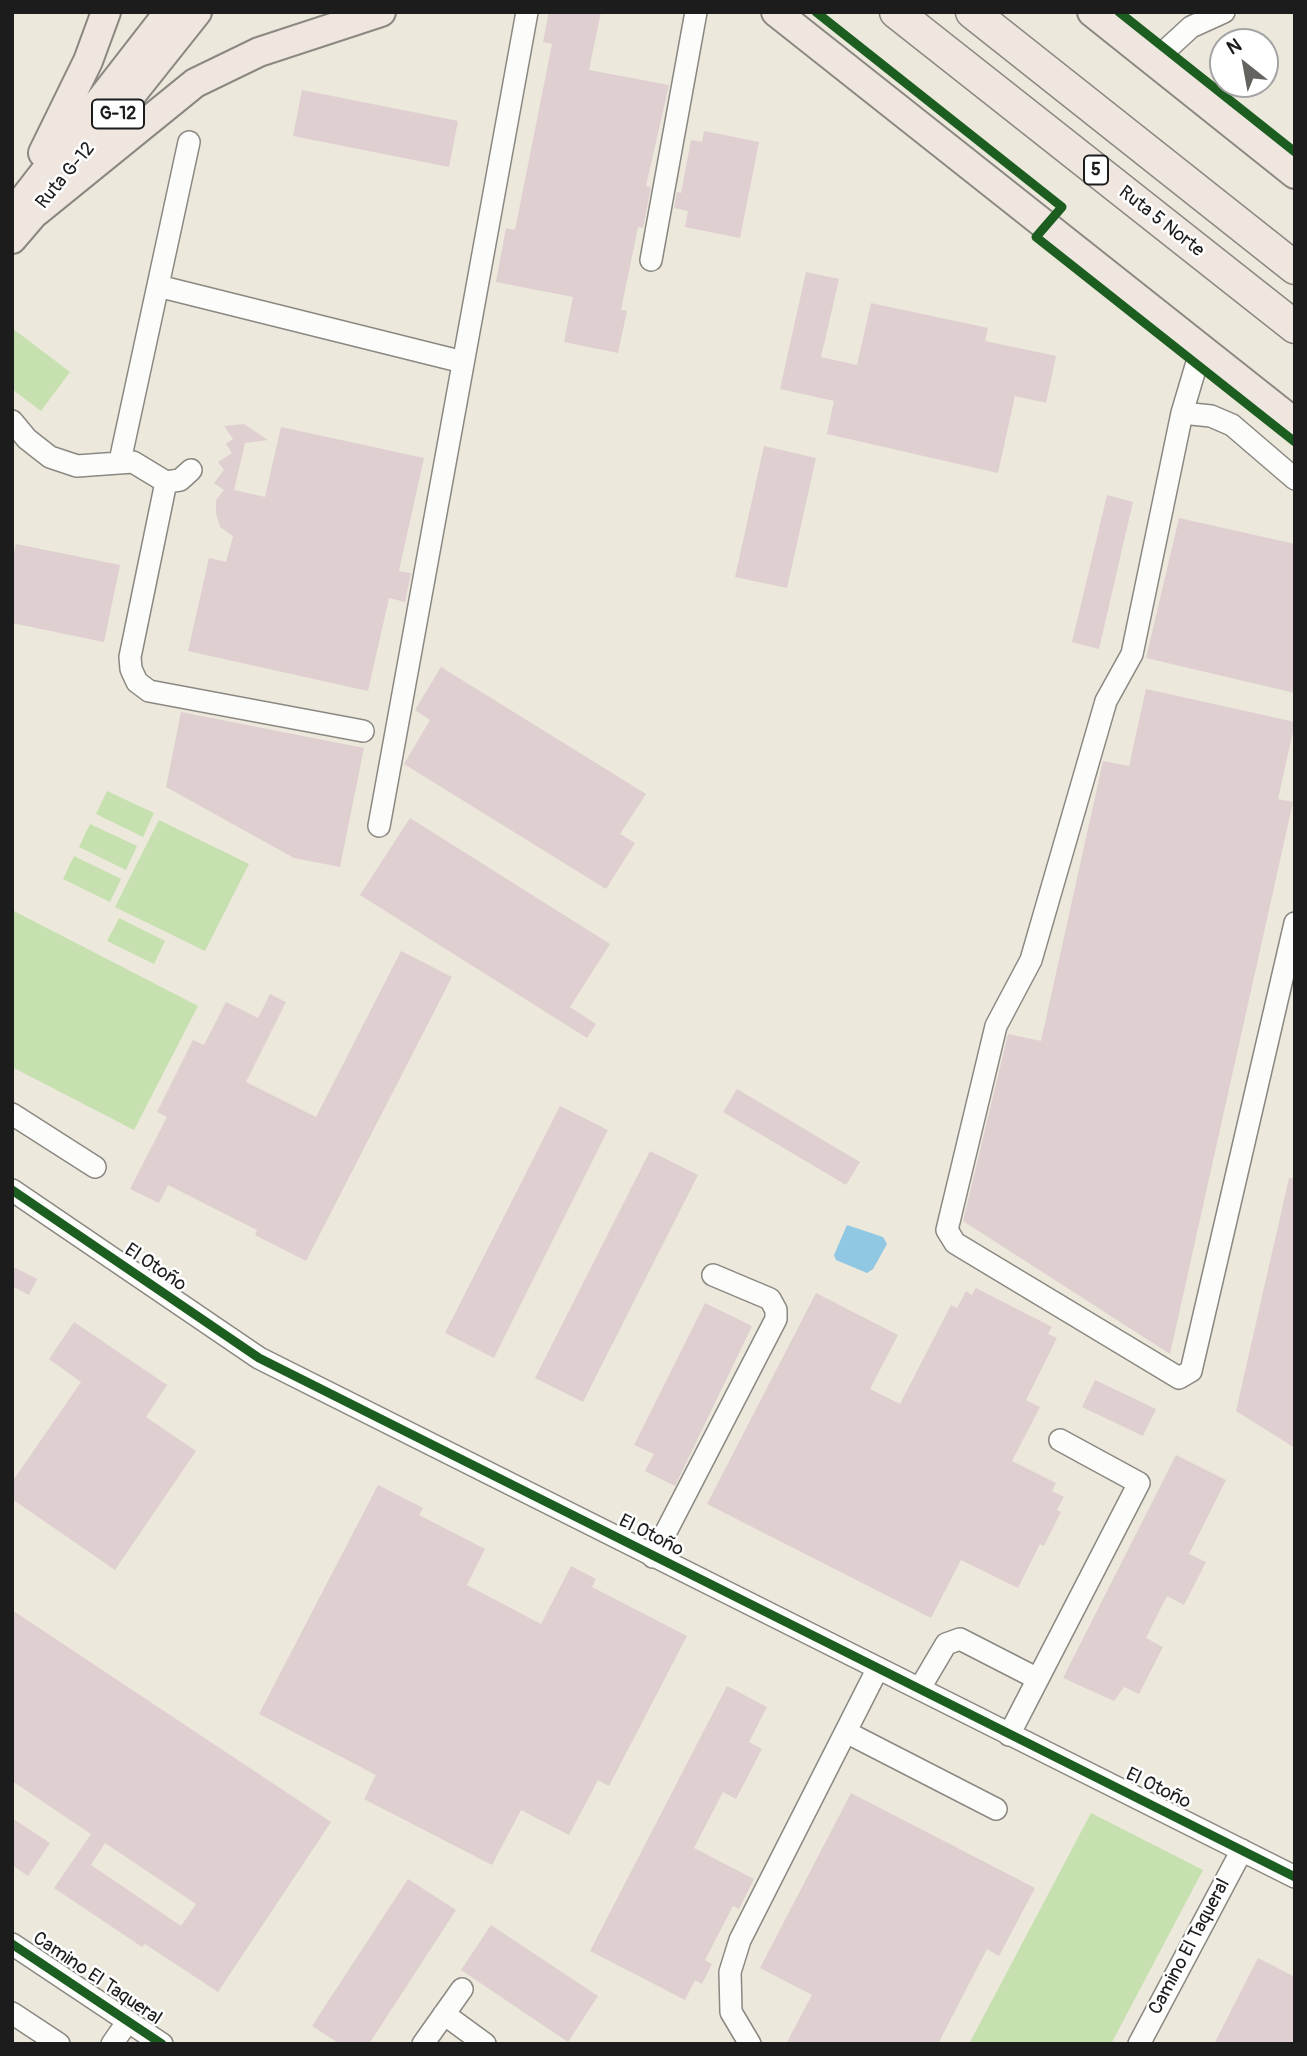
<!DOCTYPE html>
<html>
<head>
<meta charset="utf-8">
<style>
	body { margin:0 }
	#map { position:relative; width:1307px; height:2056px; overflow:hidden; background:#ece8dc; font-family:Pangolin,sans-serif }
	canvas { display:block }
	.frame { position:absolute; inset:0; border:14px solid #1c1c1c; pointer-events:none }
	.north { position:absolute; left:1209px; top:28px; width:70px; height:70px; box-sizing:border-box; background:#fff; border:2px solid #a4a4a4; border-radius:50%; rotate:329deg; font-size:19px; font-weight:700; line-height:28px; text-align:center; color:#1c1c1c }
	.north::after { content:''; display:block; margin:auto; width:24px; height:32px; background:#65635f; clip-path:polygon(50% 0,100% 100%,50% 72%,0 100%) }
</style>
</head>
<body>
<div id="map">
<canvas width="1307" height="2056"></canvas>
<div class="frame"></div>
<div class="north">N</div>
</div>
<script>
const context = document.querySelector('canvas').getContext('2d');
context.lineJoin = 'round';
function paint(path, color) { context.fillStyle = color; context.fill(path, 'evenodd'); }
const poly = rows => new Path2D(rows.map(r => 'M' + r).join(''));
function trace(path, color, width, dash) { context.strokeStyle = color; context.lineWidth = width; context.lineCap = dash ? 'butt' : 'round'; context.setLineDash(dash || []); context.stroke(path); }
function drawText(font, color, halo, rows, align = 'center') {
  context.font = font + ' Pangolin,sans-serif'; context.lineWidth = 5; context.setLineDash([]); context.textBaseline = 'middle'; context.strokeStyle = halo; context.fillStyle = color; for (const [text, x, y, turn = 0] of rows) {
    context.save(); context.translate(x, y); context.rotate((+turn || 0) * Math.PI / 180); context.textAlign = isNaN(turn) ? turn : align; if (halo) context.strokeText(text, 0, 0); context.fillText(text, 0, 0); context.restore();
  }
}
const green = poly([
	[12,328,70,372,41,411,12,389],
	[107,791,154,813,143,837,96,814],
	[159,820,249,864,205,951,115,907],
	[90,824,137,846,126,870,79,847],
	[74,856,121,879,110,902,63,879],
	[12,910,198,1006,134,1130,12,1067],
	[119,918,165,941,154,964,107,941],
	[1091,1813,1203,1870,1111,2044,969,2044]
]);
const water = poly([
	[847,1225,883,1237,887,1244,873,1269,867,1273,836,1260,834,1255]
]);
const building = poly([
	[549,12,601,12,589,70,669,85,646,186,651,187,643,228,638,227,621,310,627,311,618,353,564,342,573,297,496,282,506,228,515,230,552,44,543,42],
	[302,90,458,121,449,167,293,136],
	[704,131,759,142,740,238,685,227,688,211,674,208,677,192,681,193,691,140,702,142],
	[806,272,839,279,821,357,857,365,871,303,988,328,985,341,1056,356,1046,403,1015,396,998,473,827,434,834,401,780,389],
	[244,424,268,440,245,443,234,490,265,497,281,427,424,458,399,571,411,573,405,602,389,598,368,691,188,651,209,558,226,562,233,536,220,527,216,513,216,500,224,490,214,483,224,470,218,462,232,453,226,444,233,439,224,426],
	[764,446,816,458,787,588,735,577],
	[1107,495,1133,502,1099,649,1072,642],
	[1179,518,1295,544,1295,693,1146,658],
	[16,544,120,565,104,642,12,623,12,562],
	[441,667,646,794,620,834,635,843,606,889,404,764,430,720,415,710],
	[1146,689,1295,722,1278,799,1293,802,1170,1354,963,1221,1008,1034,1041,1041,1103,761,1129,766],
	[181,712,364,748,340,867,294,858,166,787],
	[410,818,610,944,570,1007,596,1024,587,1038,360,895],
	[401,951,452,977,306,1261,255,1235,257,1230,168,1185,159,1203,130,1189,167,1117,157,1112,193,1040,204,1045,226,1002,258,1018,270,994,286,1002,246,1082,316,1117],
	[737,1089,860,1162,846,1185,723,1112],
	[560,1106,608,1130,494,1358,445,1333],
	[650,1151,698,1175,583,1402,535,1378],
	[1289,1178,1295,1178,1295,1448,1236,1411],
	[12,1266,37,1279,29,1295,12,1286],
	[976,1288,1052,1327,1048,1334,1057,1338,1026,1400,1040,1407,1012,1461,1056,1483,1052,1491,1064,1497,1057,1510,1061,1512,1044,1546,1040,1544,1018,1588,961,1560,931,1618,707,1504,816,1293,898,1335,870,1389,900,1404,951,1305,957,1308,966,1291,972,1295],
	[705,1303,752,1326,675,1486,645,1471,654,1454,634,1445],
	[74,1322,167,1385,146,1417,196,1451,115,1570,12,1499,12,1482,81,1382,49,1359],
	[1095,1380,1156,1409,1143,1436,1082,1407],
	[1176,1455,1226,1480,1189,1554,1206,1562,1184,1605,1167,1596,1146,1638,1163,1647,1139,1694,1124,1687,1114,1701,1063,1678],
	[378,1485,423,1508,419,1515,485,1549,467,1585,541,1624,571,1566,596,1579,592,1587,687,1636,609,1786,598,1780,569,1835,521,1810,492,1865,364,1799,376,1775,259,1714],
	[12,1610,331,1822,218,1992,145,1944,142,1947,54,1888,91,1834,12,1781],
	[105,1843,196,1904,181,1926,91,1865],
	[727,1686,767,1707,749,1742,762,1749,736,1799,723,1792,694,1848,754,1879,739,1909,733,1906,705,1960,712,1964,702,1984,695,1980,685,2000,590,1951],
	[851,1793,1035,1888,999,1956,987,1949,938,2044,786,2044,812,1995,760,1968],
	[12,1818,50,1843,28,1876,12,1865],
	[408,1879,456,1910,369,2044,340,2044,312,2026],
	[491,1925,598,1996,568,2042,461,1970],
	[1258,1958,1295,1977,1295,2044,1214,2044]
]);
const minor = poly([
	[1154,61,1191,27,1224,12],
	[651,260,696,12],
	[158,286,463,362],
	[1201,349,1182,413,1132,654,1106,701,1031,960,996,1026,947,1230,955,1243,1179,1378,1191,1371,1295,923],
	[1182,413,1211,416,1232,425,1295,479],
	[12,421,27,439,50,457,77,466,133,462,166,482,180,480,191,470],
	[120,461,189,142],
	[166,482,130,657,131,669,137,682,149,691,363,731],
	[379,826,527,12],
	[12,1114,95,1167],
	[12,1190,259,1358,1295,1877],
	[653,1557,776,1319,776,1310,770,1299,713,1275],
	[920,1688,946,1644,960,1639,1038,1679],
	[846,1732,996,1809],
	[1009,1735,1139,1483,1060,1440],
	[12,1944,162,2044],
	[12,2013,59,2044],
	[444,2014,485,2044],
	[112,2044,128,2021],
	[423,2044,462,1989],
	[750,2044,731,2012,730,1972,740,1940,878,1668],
	[1139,2044,1242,1850]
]);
const major = poly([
	[776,12,1295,423],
	[1092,12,1295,174],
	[43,153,88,61,106,12],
	[77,163,197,12],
	[16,209,169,12],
	[36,212,195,83,259,52,381,12],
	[12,239,48,197]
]);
const highway = poly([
	[896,12,1295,327],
	[972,12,1295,268]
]);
const cycleway = poly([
	[816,12,1062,207,1036,237,1295,442],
	[1119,12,1295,152],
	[12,1190,259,1358,1295,1877],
	[12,1944,162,2044]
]);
const shields = [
	[118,114,52],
	[1096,170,24]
];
const shieldNames = [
	["G-12",118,114],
	["5",1096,170]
];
const streetNames = [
	["Ruta G-12",66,176,-50],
	["Ruta 5 Norte",1161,222,38],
	["El Otoño",155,1268,34],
	["El Otoño",651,1536,27],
	["El Otoño",1158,1789,26],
	["Camino El Taqueral",1190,1947,-62],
	["Camino El Taqueral",97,1979,34]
];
paint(green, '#c6e0af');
paint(water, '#90c7e2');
paint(building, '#dfcfd0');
trace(minor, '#8b8882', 24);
trace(major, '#8b8882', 32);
trace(highway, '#8b8882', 35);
trace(minor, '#fcfcfa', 21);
trace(major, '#efe6df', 28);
trace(highway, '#efe6df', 32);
trace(cycleway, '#1b5e20', 9);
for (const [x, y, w] of shields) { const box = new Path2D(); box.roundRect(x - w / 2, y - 14.5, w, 29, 5); context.fillStyle = '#fff'; context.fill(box); trace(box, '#1c1c1c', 2); }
drawText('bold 18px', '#1c1c1c', null, shieldNames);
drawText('19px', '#1c1c1c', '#fff', streetNames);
</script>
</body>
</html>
